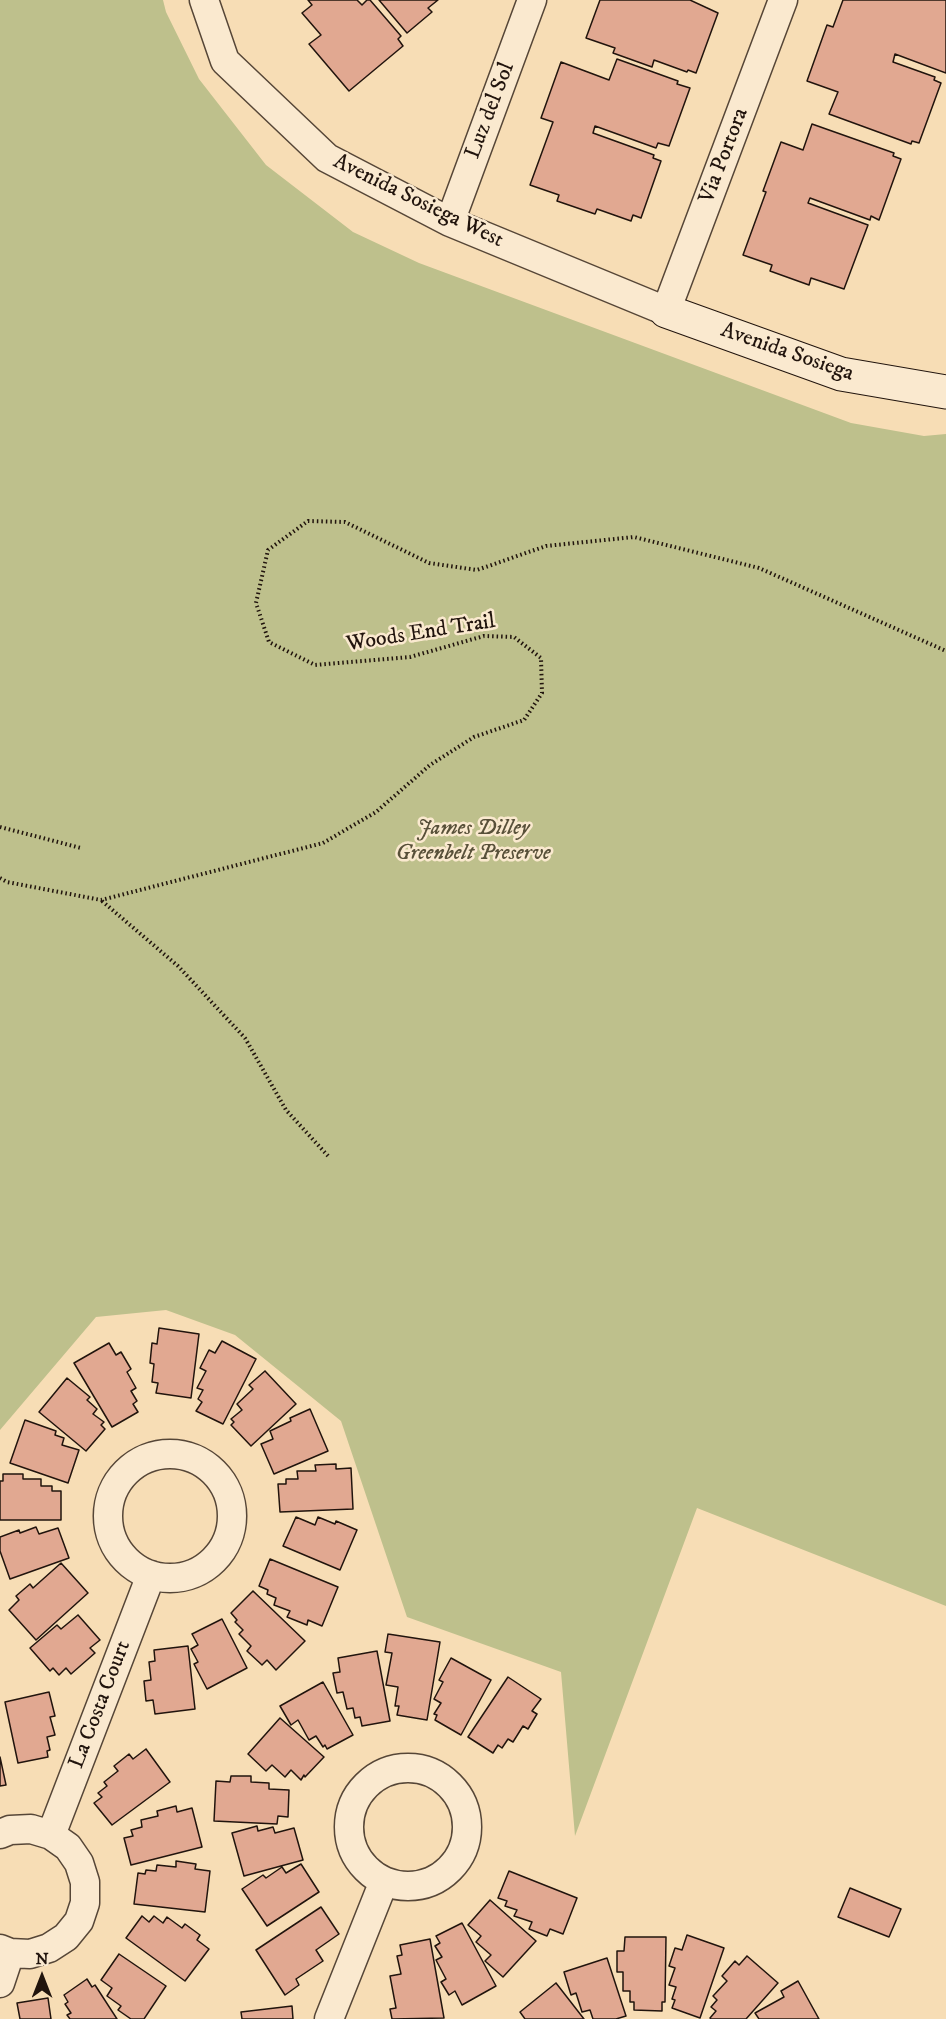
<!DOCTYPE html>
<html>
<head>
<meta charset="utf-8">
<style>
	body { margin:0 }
	#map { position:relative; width:946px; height:2019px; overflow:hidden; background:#f7ddb5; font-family:"IM FELL DW Pica",serif }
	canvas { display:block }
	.north { position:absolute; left:12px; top:1947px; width:60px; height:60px; -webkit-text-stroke:4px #fae9cf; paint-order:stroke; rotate:0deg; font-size:16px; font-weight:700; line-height:24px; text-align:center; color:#21140d }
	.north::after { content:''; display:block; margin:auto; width:21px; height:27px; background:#21140d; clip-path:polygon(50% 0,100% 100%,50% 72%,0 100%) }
</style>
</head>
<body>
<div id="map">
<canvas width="946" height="2019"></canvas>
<div class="north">N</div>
</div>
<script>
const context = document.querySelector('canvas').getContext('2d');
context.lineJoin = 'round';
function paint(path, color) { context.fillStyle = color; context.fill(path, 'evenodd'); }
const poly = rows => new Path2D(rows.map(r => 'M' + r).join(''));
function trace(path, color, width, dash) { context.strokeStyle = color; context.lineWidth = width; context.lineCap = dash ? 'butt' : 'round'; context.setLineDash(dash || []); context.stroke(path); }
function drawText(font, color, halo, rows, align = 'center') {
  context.font = font + ' "IM FELL DW Pica",serif'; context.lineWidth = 5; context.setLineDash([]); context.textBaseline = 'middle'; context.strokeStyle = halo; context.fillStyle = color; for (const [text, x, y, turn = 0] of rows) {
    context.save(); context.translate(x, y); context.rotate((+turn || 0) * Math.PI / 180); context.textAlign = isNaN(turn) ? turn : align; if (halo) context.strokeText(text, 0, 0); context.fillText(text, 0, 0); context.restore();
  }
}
const green = poly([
	[0,0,163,0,166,12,199,79,266,165,353,232,419,263,851,423,924,436,946,434,946,1606,697,1508,575,1836,561,1672,407,1617,341,1421,235,1335,166,1310,96,1317,0,1430]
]);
const building = poly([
	[308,0,357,0,362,5,367,0,370,0,401,36,398,39,403,46,349,91,309,44,321,35,302,13,312,5,308,0],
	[379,0,438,0,428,8,432,12,407,33,379,0],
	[600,0,690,0,718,13,696,73,688,70,687,72,654,60,652,67,613,53,615,48,586,38,600,0],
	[843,0,946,0,946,73,895,54,893,62,935,77,934,80,941,83,919,143,912,141,911,144,829,114,838,92,807,81,827,25,833,27,843,0],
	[617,59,678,81,677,84,690,88,669,146,658,143,656,148,595,126,593,133,654,155,653,158,661,161,641,218,633,215,631,221,597,209,595,214,557,201,559,195,530,185,553,122,541,118,561,62,609,80,617,59],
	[812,124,894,153,893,156,901,159,879,220,871,216,870,220,810,198,808,203,868,225,844,289,811,278,809,285,770,271,772,265,743,255,766,192,763,191,781,142,803,150,812,124],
	[159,1328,199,1334,191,1398,156,1393,158,1383,152,1382,154,1364,150,1363,152,1343,157,1344,159,1328],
	[222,1341,256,1359,223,1424,196,1411,202,1402,198,1399,203,1390,197,1388,206,1371,200,1368,209,1350,215,1353,222,1341],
	[109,1343,116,1355,121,1352,131,1369,127,1372,136,1388,131,1391,137,1401,133,1404,138,1412,112,1427,74,1363,109,1343],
	[265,1371,296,1404,251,1446,231,1425,234,1422,231,1419,242,1410,237,1404,253,1389,249,1385,265,1371],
	[67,1378,90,1397,87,1400,97,1409,93,1414,104,1422,101,1425,105,1429,86,1451,39,1412,67,1378],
	[310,1409,328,1451,274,1474,261,1444,273,1439,270,1431,291,1421,290,1418,310,1409],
	[25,1420,56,1431,55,1435,64,1438,62,1445,79,1450,68,1483,10,1463,25,1420],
	[336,1464,336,1469,351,1468,353,1509,280,1512,278,1484,286,1484,286,1479,298,1479,297,1471,316,1471,315,1465,336,1464],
	[3,1474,23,1474,23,1479,41,1479,41,1486,52,1486,52,1491,61,1491,61,1520,0,1520,0,1481,3,1481,3,1474],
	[296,1517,315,1525,318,1517,335,1524,336,1521,357,1530,340,1570,283,1546,296,1517],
	[36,1527,39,1534,58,1528,69,1558,10,1579,0,1551,0,1537,19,1530,20,1533,36,1527],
	[270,1559,338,1587,322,1626,308,1620,307,1625,287,1617,290,1611,274,1605,276,1598,267,1594,268,1590,259,1586,270,1559],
	[61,1563,88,1593,36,1640,9,1610,19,1600,16,1596,30,1584,33,1588,61,1563],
	[253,1591,305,1641,276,1670,267,1660,262,1665,247,1651,251,1646,239,1634,243,1630,235,1622,237,1620,231,1613,253,1591],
	[78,1615,100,1640,90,1648,95,1653,71,1674,66,1668,59,1675,53,1668,50,1671,30,1648,57,1625,61,1629,78,1615],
	[222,1619,247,1668,207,1689,194,1664,198,1662,191,1649,198,1645,192,1634,222,1619],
	[388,1634,440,1642,427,1720,397,1715,399,1706,395,1706,398,1687,386,1685,392,1653,385,1652,388,1634],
	[188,1646,195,1709,155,1714,153,1700,146,1701,144,1681,151,1680,149,1662,155,1661,154,1650,188,1646],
	[377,1651,390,1721,362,1726,360,1717,355,1718,353,1708,347,1709,343,1692,337,1693,333,1673,340,1672,338,1658,377,1651],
	[451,1658,491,1680,461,1735,435,1720,437,1715,434,1714,441,1703,434,1699,443,1682,439,1680,451,1658],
	[508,1677,541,1699,532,1711,537,1714,528,1729,523,1726,513,1742,508,1739,502,1748,498,1745,493,1753,468,1737,508,1677],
	[323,1682,353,1735,327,1749,325,1745,323,1747,316,1736,309,1740,298,1720,291,1725,280,1706,323,1682],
	[49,1692,55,1716,50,1717,55,1735,47,1737,50,1750,47,1751,48,1757,18,1763,5,1702,49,1692],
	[280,1718,324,1757,305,1777,304,1775,301,1780,291,1770,285,1777,272,1765,266,1771,248,1754,280,1718],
	[146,1749,170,1782,112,1825,94,1803,102,1797,98,1793,107,1786,104,1782,118,1771,114,1766,129,1754,133,1759,146,1749],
	[0,1757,6,1785,0,1786,0,1757],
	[231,1776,251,1776,251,1782,269,1783,269,1789,289,1790,288,1817,278,1816,277,1824,214,1821,216,1781,230,1782,231,1776],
	[176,1806,177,1812,192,1808,202,1847,131,1865,124,1838,133,1836,131,1830,142,1827,141,1820,158,1816,157,1811,176,1806],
	[257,1826,258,1831,273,1827,275,1833,294,1828,303,1860,244,1876,232,1833,257,1826],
	[176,1861,196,1864,195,1869,210,1871,205,1912,134,1904,138,1873,145,1874,146,1870,156,1871,157,1865,176,1867,176,1861],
	[301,1864,319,1892,267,1926,242,1889,263,1875,266,1878,282,1867,286,1873,301,1864],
	[509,1871,577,1898,563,1934,550,1929,547,1936,529,1929,532,1922,514,1916,517,1910,505,1906,507,1901,498,1898,509,1871],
	[850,1888,901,1909,889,1937,838,1917,850,1888],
	[490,1900,536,1941,503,1977,485,1961,491,1955,476,1942,481,1936,468,1925,490,1900],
	[321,1907,339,1934,316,1950,323,1961,296,1979,299,1985,285,1995,256,1950,321,1907],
	[142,1916,149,1922,154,1916,163,1923,167,1917,182,1928,185,1924,200,1935,197,1940,209,1949,185,1981,126,1938,142,1916],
	[462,1923,496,1986,462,2005,455,1991,449,1995,441,1982,446,1979,436,1960,442,1957,435,1946,440,1943,436,1936,462,1923],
	[687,1935,724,1948,700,2018,672,2008,675,2000,672,1999,676,1987,669,1985,675,1968,669,1966,675,1948,682,1950,687,1935],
	[625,1937,666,1937,665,2002,662,2002,662,2011,634,2010,634,2002,630,2002,630,1991,623,1991,623,1972,617,1972,617,1951,624,1951,625,1937],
	[430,1939,444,2018,392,2019,390,2009,396,2008,390,1976,401,1974,397,1956,402,1955,400,1945,430,1939],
	[119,1954,166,1986,144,2019,131,2019,118,2010,121,2006,107,1996,112,1988,101,1980,119,1954],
	[747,1956,778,1983,746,2019,711,2019,710,2018,716,2011,711,2007,717,2000,713,1996,727,1981,722,1976,735,1961,739,1965,747,1956],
	[607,1958,626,2016,616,2019,593,2019,590,2010,582,2012,576,1993,571,1995,564,1972,607,1958],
	[87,1979,92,1987,95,1985,117,2019,70,2019,67,2015,71,2013,65,2004,68,2002,64,1995,87,1979],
	[798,1981,819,2019,759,2019,755,2013,784,1997,781,1991,798,1981],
	[556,1983,584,2019,525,2019,520,2012,556,1983],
	[48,1998,51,2019,20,2019,17,2003,48,1998],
	[292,2006,293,2019,242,2019,241,2012,292,2006]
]);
const path = poly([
	[0,827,81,848],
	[0,878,7,882,101,900,323,843,376,812,430,765,474,737,524,720,542,693,541,658,514,637,484,636,410,657,315,665,269,642,256,603,268,550,308,521,345,522,429,563,477,570,546,546,634,537,759,568,946,651],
	[102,901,178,966,245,1038,286,1110,329,1157]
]);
const street = poly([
	[204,0,225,61,327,158,450,222,666,311,783,0],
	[450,222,532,0],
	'108 1516a62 62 0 1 1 124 0a62 62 0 1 1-124 0Z',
	'349 1827a59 59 0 1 1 118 0a59 59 0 1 1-118 0Z',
	[0,1834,10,1830,31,1829,51,1835,68,1847,79,1863,85,1882,85,1903,79,1921,66,1937,49,1948,30,1954,10,1953,0,1949],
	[51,1835,151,1575],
	[0,1983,10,1953],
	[329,2019,384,1881]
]);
const secondary = poly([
	[666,311,841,374,946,392]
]);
const streetNames = [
	["Luz del Sol",491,111,-69],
	["Via Portora",725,156,-69],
	["Avenida Sosiega West",418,202,26],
	["Avenida Sosiega",787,353,19],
	["Woods End Trail",421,634,-9],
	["La Costa Court",101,1705,-69]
];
const parkNames = [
	["James Dilley",473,829],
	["Greenbelt Preserve",473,854]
];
paint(green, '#bec08c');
paint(building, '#e1a891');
trace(building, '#21140d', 1.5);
trace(street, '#564637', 31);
trace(secondary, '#21140d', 35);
trace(path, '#21140d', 4, [1.5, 3]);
trace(street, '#fae9cf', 28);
trace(secondary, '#fae9cf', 33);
drawText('22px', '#21140d', '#fae9cf', streetNames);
drawText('italic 22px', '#585039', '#fae9cf', parkNames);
</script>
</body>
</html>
